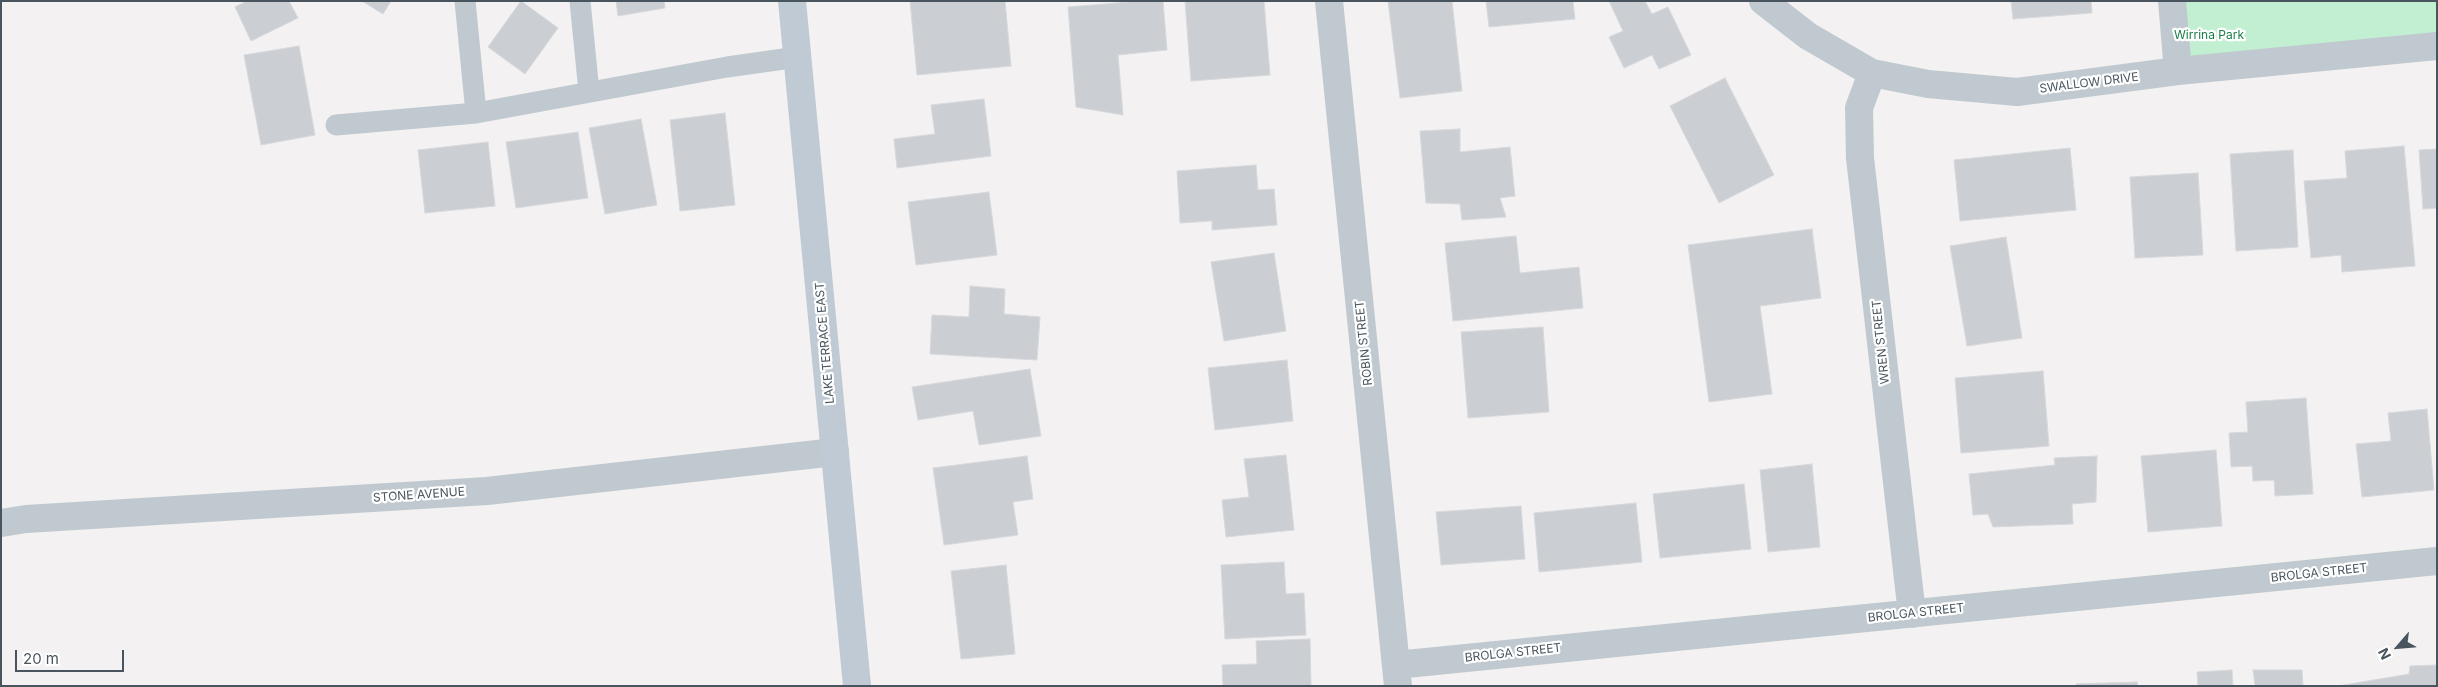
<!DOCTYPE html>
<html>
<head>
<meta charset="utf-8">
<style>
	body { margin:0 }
	#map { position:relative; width:2438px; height:687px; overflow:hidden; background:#f3f1f1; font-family:Inter,sans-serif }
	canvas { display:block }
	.frame { position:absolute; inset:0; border:2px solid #49555e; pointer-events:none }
	.north { position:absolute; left:2373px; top:622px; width:50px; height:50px; -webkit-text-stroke:4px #fff; paint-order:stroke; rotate:243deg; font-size:14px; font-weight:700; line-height:20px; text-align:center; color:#49555e }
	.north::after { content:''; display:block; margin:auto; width:18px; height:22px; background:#49555e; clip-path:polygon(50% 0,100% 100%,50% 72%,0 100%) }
	.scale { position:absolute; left:15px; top:650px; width:109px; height:22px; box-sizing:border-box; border:2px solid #49555e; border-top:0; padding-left:6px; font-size:15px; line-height:18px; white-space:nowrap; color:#49555e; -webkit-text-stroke:4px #fff; paint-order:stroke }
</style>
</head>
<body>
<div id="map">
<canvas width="2438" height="687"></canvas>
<div class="frame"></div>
<div class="north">N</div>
<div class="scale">20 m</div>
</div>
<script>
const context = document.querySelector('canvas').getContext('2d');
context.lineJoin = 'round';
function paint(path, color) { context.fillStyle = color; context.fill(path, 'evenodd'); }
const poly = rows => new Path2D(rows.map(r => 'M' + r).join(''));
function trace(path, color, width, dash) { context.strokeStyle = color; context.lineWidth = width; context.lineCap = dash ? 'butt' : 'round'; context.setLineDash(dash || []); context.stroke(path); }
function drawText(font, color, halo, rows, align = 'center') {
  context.font = font + ' Inter,sans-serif'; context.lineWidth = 4.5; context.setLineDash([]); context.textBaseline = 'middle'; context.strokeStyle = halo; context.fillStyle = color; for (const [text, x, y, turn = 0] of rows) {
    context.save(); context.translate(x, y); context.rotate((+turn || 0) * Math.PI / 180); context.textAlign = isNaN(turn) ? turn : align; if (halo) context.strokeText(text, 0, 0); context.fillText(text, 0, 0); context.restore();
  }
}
const green = poly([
	[2172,1,2437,1,2437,46,2178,71]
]);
const building = poly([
	[247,1,289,1,298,18,251,41,235,7,247,1],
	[362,1,391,1,383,14,362,1],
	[521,1,558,28,525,74,488,47,521,1],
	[616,1,664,1,665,8,618,16,616,1],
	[910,1,1005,1,1011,66,917,75,910,1],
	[1141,1,1163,1,1167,50,1118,55,1123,115,1076,107,1068,7,1141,1],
	[1185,1,1264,1,1270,75,1191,81,1185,1],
	[1388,1,1452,1,1462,91,1400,98,1388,1],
	[1486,1,1573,1,1575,19,1489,27,1486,1],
	[1609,1,1645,1,1652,14,1668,7,1691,55,1659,69,1652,55,1624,68,1609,37,1623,31,1609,1],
	[2011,1,2091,1,2092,13,2013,19,2011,1],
	[299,46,315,135,261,145,244,55,299,46],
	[1725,78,1774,175,1719,203,1670,106,1725,78],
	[984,99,991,156,897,168,894,139,935,134,931,105,984,99],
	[725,113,735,205,680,211,670,120,725,113],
	[641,119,657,205,605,214,589,128,641,119],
	[1460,129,1460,152,1510,147,1515,196,1500,198,1506,217,1462,220,1460,204,1426,203,1420,131,1460,129],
	[578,132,588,198,516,208,506,142,578,132],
	[488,142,495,206,425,213,418,150,488,142],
	[2404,146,2415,266,2342,272,2341,255,2311,258,2304,181,2347,178,2345,151,2404,146],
	[2070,148,2076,210,1960,221,1954,160,2070,148],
	[2437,149,2437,208,2423,209,2419,150,2437,149],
	[2293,150,2298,247,2236,251,2230,154,2293,150],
	[1256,165,1258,190,1274,189,1277,225,1212,230,1212,221,1180,223,1177,171,1256,165],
	[2198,173,2203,255,2135,258,2130,177,2198,173],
	[989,192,997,255,916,265,908,202,989,192],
	[1812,229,1821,298,1760,306,1772,394,1709,402,1688,245,1812,229],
	[1516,236,1520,273,1579,267,1583,308,1453,321,1445,243,1516,236],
	[2006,237,2022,338,1967,346,1950,246,2006,237],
	[1274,253,1286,331,1224,341,1211,262,1274,253],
	[970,286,1005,289,1004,314,1040,317,1037,360,930,354,932,315,969,317,970,286],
	[1543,327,1549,412,1468,418,1461,332,1543,327],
	[1287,360,1293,421,1215,430,1208,368,1287,360],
	[1030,369,1041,436,979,445,973,411,918,420,912,387,1030,369],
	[2043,371,2049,446,1961,453,1955,378,2043,371],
	[2306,398,2313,494,2275,496,2274,480,2253,481,2252,466,2231,467,2229,433,2248,432,2246,402,2306,398],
	[2427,409,2434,490,2362,497,2356,444,2391,441,2388,413,2427,409],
	[2216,450,2222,526,2148,532,2141,456,2216,450],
	[1286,455,1294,530,1226,537,1222,500,1249,497,1244,459,1286,455],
	[1027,456,1033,499,1013,502,1018,535,944,545,933,468,1027,456],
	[2097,456,2096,502,2072,504,2073,524,1993,527,1988,514,1973,515,1969,474,2055,465,2054,458,2097,456],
	[1812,464,1820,547,1768,552,1760,470,1812,464],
	[1744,484,1751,549,1660,558,1653,494,1744,484],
	[1636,503,1642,562,1539,572,1534,513,1636,503],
	[1521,506,1525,559,1441,565,1436,512,1521,506],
	[1284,562,1286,594,1304,593,1306,635,1225,639,1221,565,1284,562],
	[1006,565,1015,654,961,659,951,571,1006,565],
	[1310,639,1311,686,1223,686,1222,665,1257,664,1256,641,1310,639],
	[2437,665,2437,686,2338,686,2409,674,2410,666,2437,665],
	[2232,670,2233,686,2198,686,2197,672,2232,670],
	[2253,670,2302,670,2303,686,2255,686,2253,670],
	[2137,682,2138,686,2076,686,2076,684,2137,682]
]);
const lane = poly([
	[580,1,589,92],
	[476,113,727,67,798,57],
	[336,125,476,113,465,1]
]);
const street = poly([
	[1329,1,1398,686],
	[1763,1,1808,36,1872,73,1928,84,2017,92,2178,71,2437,46],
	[2172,1,2178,71],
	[1872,73,1859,108,1860,158,1912,614],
	[1,523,26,519,487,491,835,452],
	[1396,665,2437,561]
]);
const secondary = poly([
	[792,1,857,686]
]);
const parkNames = [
	["Wirrina Park",2209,35]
];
const streetNames = [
	["SWALLOW DRIVE",2089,83,-7],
	["WREN STREET",1881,342,-96],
	["LAKE TERRACE EAST",825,343,-95],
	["ROBIN STREET",1364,343,-96],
	["STONE AVENUE",419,495,-4],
	["BROLGA STREET",2319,573,-6],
	["BROLGA STREET",1916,613,-6],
	["BROLGA STREET",1513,653,-6]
];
paint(green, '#c2efd1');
paint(building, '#cbced3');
trace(building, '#d6d8dc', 1);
trace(lane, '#c0c9cf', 21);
trace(street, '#c0c9cf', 28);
trace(secondary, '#c0cad4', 28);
drawText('12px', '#1a7f49', '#fff', parkNames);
drawText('12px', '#49555e', '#fff', streetNames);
</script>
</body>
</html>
